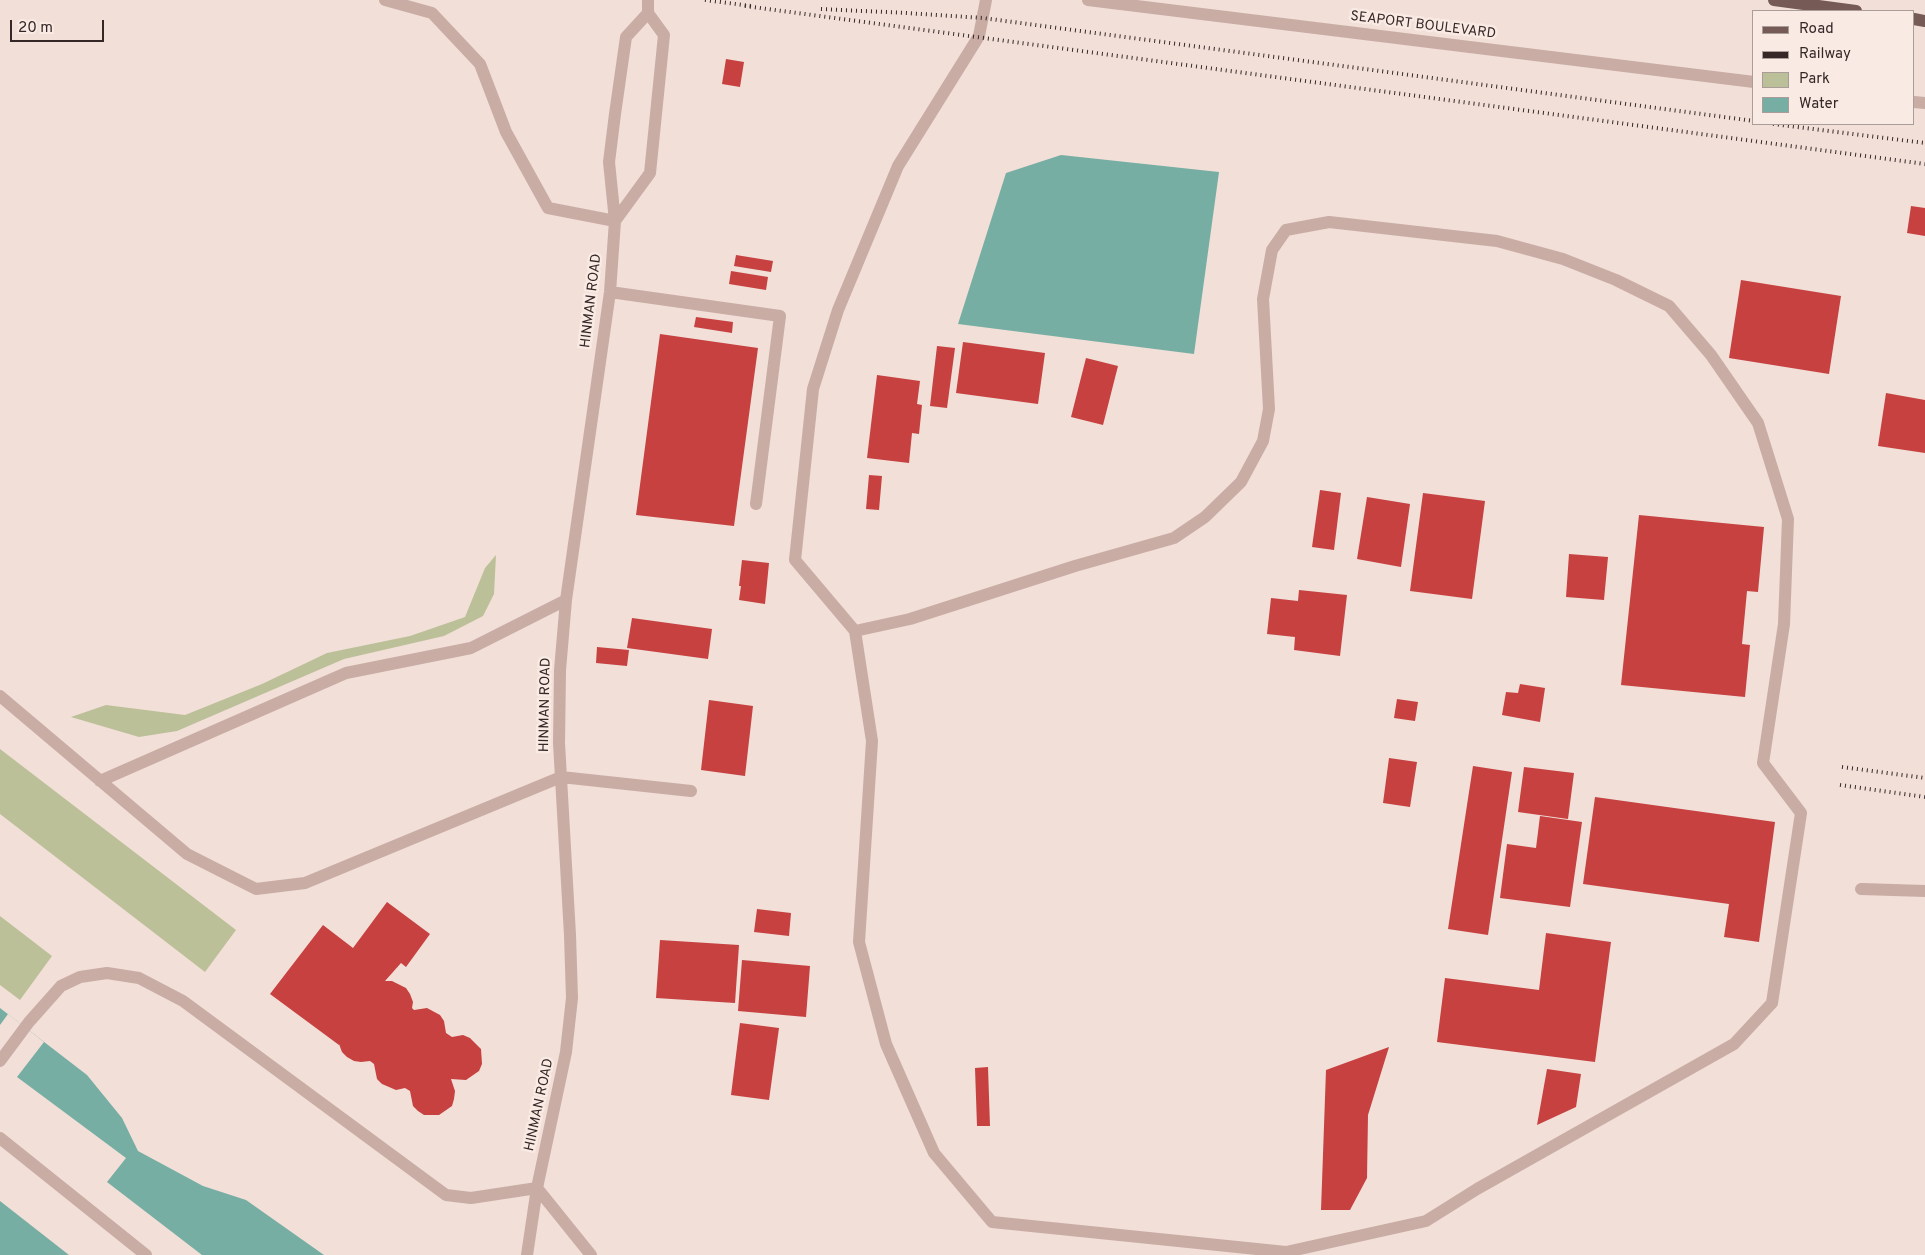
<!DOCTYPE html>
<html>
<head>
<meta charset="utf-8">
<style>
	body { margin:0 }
	#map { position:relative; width:1925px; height:1255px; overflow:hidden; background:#f1dfd8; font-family:Overpass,sans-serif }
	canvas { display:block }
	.legend { position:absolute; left:1752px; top:10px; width:162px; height:115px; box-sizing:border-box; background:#f9eae4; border:1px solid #aa9c98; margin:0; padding:6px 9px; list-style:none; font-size:15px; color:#342726 }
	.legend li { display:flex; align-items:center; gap:10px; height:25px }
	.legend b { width:25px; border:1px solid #aa9c98 }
	.scale { position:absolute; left:10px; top:20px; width:94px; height:22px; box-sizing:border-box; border:2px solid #342726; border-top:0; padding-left:6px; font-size:15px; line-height:18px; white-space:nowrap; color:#342726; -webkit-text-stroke:4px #f9eae4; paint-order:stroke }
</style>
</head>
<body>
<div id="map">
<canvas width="1925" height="1255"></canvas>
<ul class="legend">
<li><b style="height:6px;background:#765a56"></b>Road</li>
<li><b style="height:6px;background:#342726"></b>Railway</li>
<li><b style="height:14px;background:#bcc098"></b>Park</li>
<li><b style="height:14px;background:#77aea3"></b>Water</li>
</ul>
<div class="scale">20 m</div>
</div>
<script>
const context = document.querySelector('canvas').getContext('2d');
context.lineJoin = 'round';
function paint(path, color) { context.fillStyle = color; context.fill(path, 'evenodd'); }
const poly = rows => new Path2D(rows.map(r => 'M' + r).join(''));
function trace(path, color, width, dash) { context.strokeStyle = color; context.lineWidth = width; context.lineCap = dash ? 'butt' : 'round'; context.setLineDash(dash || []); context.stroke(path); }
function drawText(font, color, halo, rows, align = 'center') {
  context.font = font + ' Overpass,sans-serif'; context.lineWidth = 5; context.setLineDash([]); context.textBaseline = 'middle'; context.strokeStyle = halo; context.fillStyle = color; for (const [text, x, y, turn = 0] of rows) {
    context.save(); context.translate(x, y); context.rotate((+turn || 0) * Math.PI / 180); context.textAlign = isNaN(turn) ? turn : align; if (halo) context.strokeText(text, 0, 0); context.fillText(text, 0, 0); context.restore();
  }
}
const green = poly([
	[496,555,494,594,483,616,444,636,344,659,177,731,139,737,71,717,106,705,185,715,262,684,327,653,410,636,465,617,485,568],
	[0,749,236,930,205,972,0,814],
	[0,916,52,956,20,1000,0,985]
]);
const water = poly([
	[1061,155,1219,172,1194,354,958,324,1006,173],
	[0,1008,87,1075,122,1118,138,1151,203,1186,246,1200,324,1255,0,1255]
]);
const pier = poly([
	[8,1014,44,1042,17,1077,126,1158,107,1182,202,1255,69,1255,0,1201,0,1025]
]);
const building = poly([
	[726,59,744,62,740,87,722,84],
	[1911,206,1925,208,1925,236,1907,233],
	[736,255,773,261,771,272,734,266],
	[731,271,768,277,766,290,729,284],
	[1741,280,1841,296,1829,374,1729,358],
	[696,317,733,322,732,333,694,327],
	[660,334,758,348,734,526,636,515],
	[963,342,1045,353,1038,404,956,393],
	[937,346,955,348,947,408,930,406],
	[1086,358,1118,366,1103,425,1071,417],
	[877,375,920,381,917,404,922,405,919,434,912,433,909,463,867,458],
	[1886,393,1925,400,1925,453,1878,446],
	[869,475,882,476,879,510,866,509],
	[1320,490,1341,493,1334,550,1312,547],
	[1423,493,1485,501,1472,599,1410,591],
	[1367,497,1410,504,1401,567,1357,559],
	[1639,515,1764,527,1758,592,1747,591,1742,644,1750,645,1745,697,1621,685],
	[1569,554,1608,557,1604,600,1566,597],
	[742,560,769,563,765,604,739,600,741,586,739,586],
	[1299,590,1347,595,1340,656,1294,650,1295,637,1267,634,1271,598,1298,601],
	[632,618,712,629,708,659,627,648],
	[597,647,629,650,627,666,596,663],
	[1520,684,1545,688,1540,722,1502,715,1506,692,1518,693],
	[1397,699,1418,702,1415,721,1394,718],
	[709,700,753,706,745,776,701,770],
	[1389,758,1417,762,1410,807,1383,803],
	[1473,766,1512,772,1488,935,1448,929],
	[1524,767,1574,773,1568,819,1518,812],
	[1595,797,1775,822,1759,942,1724,937,1729,904,1583,884],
	[1540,816,1582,822,1570,907,1500,898,1507,844,1536,848],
	[387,902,430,934,406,967,401,963,385,981,392,981,406,988,410,994,413,1002,412,1008,414,1010,427,1008,440,1015,444,1021,446,1033,452,1037,463,1035,470,1038,481,1049,482,1064,479,1071,466,1080,451,1079,455,1091,454,1099,452,1106,439,1115,424,1115,418,1111,413,1106,410,1091,405,1088,396,1090,382,1084,377,1079,374,1064,370,1061,361,1062,354,1061,347,1057,342,1052,339,1044,339,1045,270,994,323,925,353,948],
	[757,909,791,913,789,936,754,932],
	[1546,933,1611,942,1595,1062,1437,1042,1445,978,1539,990],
	[660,940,739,945,735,1003,656,998],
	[742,960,810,966,806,1017,738,1011],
	[740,1023,779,1028,769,1100,731,1095],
	[1389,1047,1368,1115,1367,1178,1350,1210,1321,1210,1326,1070],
	[988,1067,990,1126,977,1126,975,1068],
	[1547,1069,1581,1074,1576,1107,1537,1125]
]);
const minor = poly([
	[385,0,432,13,480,64,506,132,548,208,615,221,610,292,566,600,560,670,559,743,570,935,572,998,566,1052,537,1188,527,1255],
	[1088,0,1754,82],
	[648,13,664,35,650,173,615,221,609,162,615,114,626,37,648,13,648,0],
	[1914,102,1925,103],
	[610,292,780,316,756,504],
	[855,631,872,741,859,942,886,1044,934,1153,992,1222,1286,1252,1426,1221,1477,1189,1734,1044,1772,1003,1801,813,1763,763,1784,624,1788,519,1758,423,1711,355,1669,306,1616,280,1563,259,1497,241,1329,222,1286,230,1272,250,1263,299,1269,409,1263,441,1241,482,1205,517,1174,538,1075,566,910,619,855,631,795,560,813,389,838,310,898,166,979,36,986,0],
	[0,696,187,854,256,889,305,883,561,777,691,791],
	[100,781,346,673,471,648,566,600],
	[1861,889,1925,891],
	[0,1061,29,1022,61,986,80,977,107,973,139,978,183,1001,446,1195,471,1198,537,1188],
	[0,1138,146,1255],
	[537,1188,591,1255]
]);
const major = poly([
	[1774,0,1856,11],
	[1914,19,1925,21]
]);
const rail = poly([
	[705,0,751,6],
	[745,6,1925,164],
	[821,9,906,13,983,18,1754,121],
	[1773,124,1925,143],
	[1842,767,1925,778],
	[1840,785,1925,797]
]);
const streetNames = [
	["SEAPORT BOULEVARD",1423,26,7],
	["HINMAN ROAD",592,301,-83],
	["HINMAN ROAD",546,705,-89],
	["HINMAN ROAD",540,1105,-78]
];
paint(green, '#bcc098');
paint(water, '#77aea3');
paint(pier, '#f1dfd8');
paint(building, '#c64140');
trace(minor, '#c9aca4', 12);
trace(major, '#765a56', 12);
trace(rail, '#342726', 4, [1, 4]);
drawText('14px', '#342726', '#f9eae4', streetNames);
</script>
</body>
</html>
